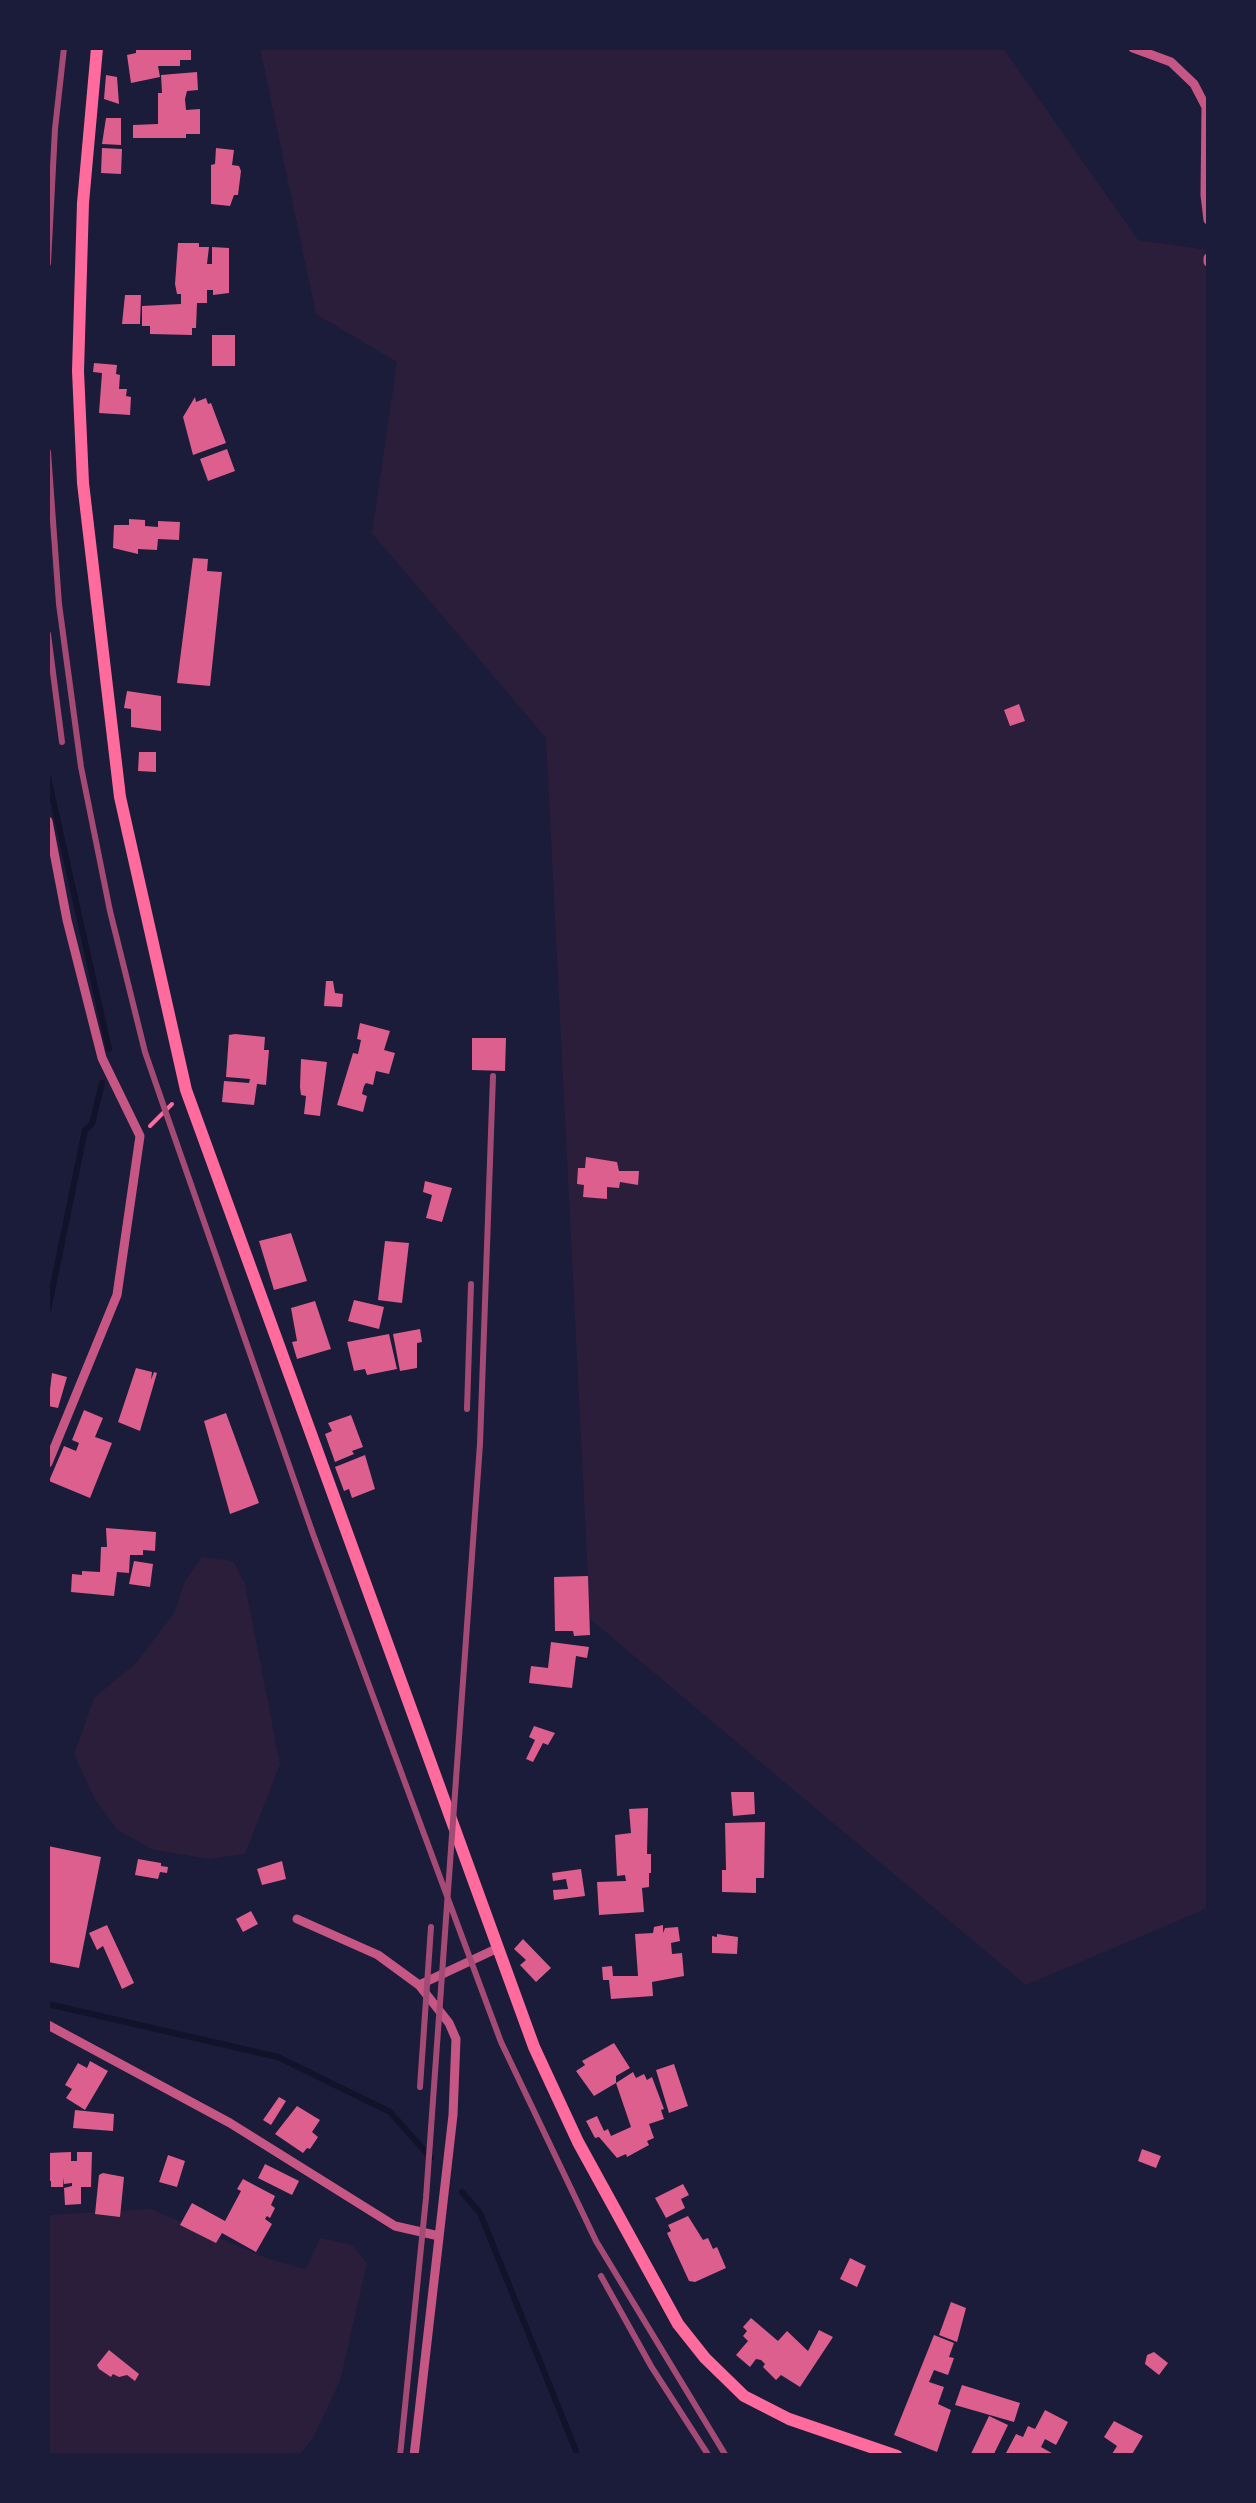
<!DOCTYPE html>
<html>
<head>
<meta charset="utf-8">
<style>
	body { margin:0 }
	#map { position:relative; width:1256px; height:2503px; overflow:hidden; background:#1b1b3a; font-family:Merriweather,serif }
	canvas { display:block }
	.frame { position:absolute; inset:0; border:50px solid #1b1b3a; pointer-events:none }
</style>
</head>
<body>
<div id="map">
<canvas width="1256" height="2503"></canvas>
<div class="frame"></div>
</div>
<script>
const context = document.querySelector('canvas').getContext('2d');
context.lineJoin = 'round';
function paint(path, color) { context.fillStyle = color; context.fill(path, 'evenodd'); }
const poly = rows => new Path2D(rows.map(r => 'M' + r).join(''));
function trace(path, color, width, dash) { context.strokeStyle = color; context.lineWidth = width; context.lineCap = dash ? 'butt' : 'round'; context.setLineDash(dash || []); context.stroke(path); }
const green = poly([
	[260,48,1003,48,1138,240,1208,250,1208,1908,1026,1985,590,1619,546,738,372,533,397,362,316,314],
	[202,1557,233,1561,245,1584,280,1764,245,1854,209,1859,154,1850,117,1830,95,1799,74,1755,94,1698,137,1662,174,1613,185,1581],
	[151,2209,269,2259,306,2269,320,2238,352,2245,367,2263,340,2381,313,2438,299,2455,48,2456,48,2215]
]);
const stream = poly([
	[48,778,109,1049],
	[48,1310,85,1130,92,1124,102,1083],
	[48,2004,278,2057,390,2112,431,2158],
	[462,2192,480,2213,578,2456]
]);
const building = poly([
	[136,48,191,48,191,60,180,60,180,66,158,66,160,77,131,83,127,55,136,53],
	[197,72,198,90,187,91,185,99,186,110,200,109,200,134,186,134,186,138,133,138,133,125,158,124,158,93,162,93,161,75],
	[106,75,117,77,119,104,104,99],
	[106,118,121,118,121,145,102,144],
	[102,148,122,149,121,174,101,173],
	[216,148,234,150,232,165,239,166,241,171,238,195,234,195,230,206,211,204,211,165,215,164],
	[178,243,199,243,199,247,209,247,207,264,212,264,212,247,229,248,229,293,213,295,213,290,207,290,207,303,197,303,196,328,192,328,192,335,150,334,150,326,142,326,142,306,181,304,181,294,177,294,175,284],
	[125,295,141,295,140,324,122,324],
	[212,335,235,335,235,366,212,366],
	[94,363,117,365,116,374,120,375,119,389,127,389,126,396,131,397,130,415,99,413,102,373,93,372],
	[195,397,196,402,206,398,208,404,211,403,226,443,193,455,183,417],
	[227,449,235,471,208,481,200,459],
	[129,519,145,520,145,526,158,527,158,521,180,522,179,540,158,539,157,550,138,549,138,554,113,548,114,525,129,525],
	[193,558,208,559,207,571,222,572,210,686,177,683],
	[127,691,161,696,161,731,131,727,131,709,124,708],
	[1019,704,1025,721,1010,726,1004,710],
	[139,752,156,752,156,772,138,771],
	[326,981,333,981,335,993,343,994,342,1007,324,1006],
	[360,1023,390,1031,384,1050,395,1053,389,1074,376,1071,373,1085,366,1083,364,1086,362,1094,367,1096,363,1112,337,1105,353,1053,358,1054,361,1040,357,1039],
	[235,1034,265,1037,264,1050,269,1050,266,1085,257,1084,254,1105,222,1102,224,1081,249,1083,250,1079,226,1077,229,1035],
	[472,1038,506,1038,505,1071,472,1070],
	[301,1059,327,1062,320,1116,304,1114,306,1096,301,1095,300,1087],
	[586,1157,617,1162,619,1171,639,1171,638,1185,620,1182,619,1188,607,1187,607,1199,583,1197,584,1185,577,1184,578,1168,585,1168],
	[425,1181,452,1188,442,1222,426,1218,432,1195,423,1192],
	[291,1233,307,1281,274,1290,259,1241],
	[385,1241,409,1243,402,1303,378,1300],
	[354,1300,384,1307,379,1329,348,1321],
	[315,1301,331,1349,297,1359,292,1342,297,1341,291,1308],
	[420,1329,422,1342,417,1343,417,1368,400,1371,393,1334],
	[389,1334,397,1369,367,1375,365,1369,354,1371,347,1342],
	[136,1368,152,1372,151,1380,154,1372,157,1373,140,1431,118,1422],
	[52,1373,67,1377,58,1408,48,1406],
	[84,1410,103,1418,95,1437,112,1443,90,1498,49,1481,64,1446,76,1451,79,1443,72,1440],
	[226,1413,259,1503,230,1514,204,1421],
	[351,1415,363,1447,352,1451,354,1454,335,1462,325,1434,332,1431,328,1423],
	[365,1455,375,1489,352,1498,349,1489,344,1491,335,1467],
	[106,1528,156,1532,155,1551,143,1550,143,1555,130,1555,129,1573,117,1572,114,1596,71,1592,72,1574,82,1575,82,1571,100,1572,101,1547,107,1547],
	[134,1561,153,1564,150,1587,129,1584],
	[588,1576,590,1635,574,1636,573,1631,555,1631,554,1577],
	[551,1642,589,1647,587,1658,576,1656,572,1688,529,1683,531,1666,548,1668],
	[534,1726,555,1733,548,1745,543,1743,533,1762,526,1759,535,1740,529,1737],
	[731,1792,754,1792,755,1814,733,1816],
	[648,1808,647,1854,651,1854,651,1873,649,1873,649,1887,642,1888,644,1912,599,1915,597,1882,626,1881,625,1875,617,1876,615,1835,631,1833,629,1809],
	[765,1822,764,1878,756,1878,756,1893,722,1892,722,1870,726,1870,725,1823],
	[48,1846,101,1857,79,1968,48,1962],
	[138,1859,161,1863,161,1866,168,1867,167,1873,160,1872,158,1879,135,1875],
	[282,1861,286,1879,262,1885,257,1869],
	[581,1869,585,1896,554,1900,553,1890,568,1889,566,1879,553,1881,552,1873],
	[251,1911,258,1924,243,1932,236,1919],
	[107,1925,134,1983,122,1989,103,1946,97,1950,89,1933],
	[663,1925,663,1933,665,1928,678,1927,680,1941,671,1943,672,1954,682,1953,684,1976,652,1982,653,1996,611,1999,609,1980,603,1980,602,1967,612,1966,613,1976,638,1976,635,1934,653,1933,654,1927],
	[717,1934,738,1937,737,1954,712,1953,712,1936,717,1937],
	[523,1939,551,1968,536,1982,520,1965,526,1960,514,1949],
	[614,2043,630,2068,616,2076,616,2083,594,2096,576,2071,585,2065,582,2061],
	[90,2061,108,2071,85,2110,66,2098,72,2089,65,2085,78,2063,87,2068],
	[674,2064,688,2106,669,2113,656,2070],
	[633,2072,636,2078,644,2074,647,2080,652,2077,664,2109,661,2110,664,2119,649,2124,654,2138,647,2141,649,2145,627,2157,626,2154,617,2158,599,2137,595,2138,586,2121,597,2116,604,2131,608,2129,611,2136,631,2127,616,2083],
	[279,2097,286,2101,271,2125,263,2120],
	[297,2106,320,2120,312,2132,318,2137,310,2149,307,2148,303,2153,275,2134],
	[75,2110,114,2114,113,2131,73,2128],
	[1142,2149,1161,2156,1156,2168,1138,2161],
	[71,2152,71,2161,77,2161,77,2152,92,2152,91,2187,81,2187,81,2204,65,2205,64,2188,72,2186,72,2183,64,2184,64,2177,63,2187,51,2187,51,2181,48,2181,48,2153],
	[168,2155,185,2161,177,2187,159,2182],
	[265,2164,299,2181,292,2195,258,2178],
	[103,2173,124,2177,120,2217,95,2214,99,2175],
	[243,2179,275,2196,271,2205,275,2208,270,2218,267,2216,265,2219,272,2224,256,2252,222,2233,216,2243,180,2225,192,2203,225,2221,241,2191,237,2189],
	[683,2184,689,2195,681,2199,685,2208,666,2218,655,2198],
	[688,2216,703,2240,708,2238,713,2249,717,2247,726,2268,695,2282,689,2281,667,2233,671,2231,668,2225],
	[850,2258,866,2266,857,2287,840,2279],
	[951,2302,966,2308,957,2342,939,2335],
	[751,2318,778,2341,787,2331,808,2351,819,2330,833,2337,800,2387,781,2375,776,2380,763,2367,765,2364,761,2360,756,2359,750,2367,736,2355,748,2341,743,2336,747,2331,743,2327],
	[934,2335,954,2343,949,2357,954,2358,948,2375,934,2370,929,2382,944,2387,938,2404,951,2410,937,2452,894,2435],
	[109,2350,139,2374,135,2381,127,2375,119,2377,113,2374,111,2377,99,2369,97,2365],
	[1154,2352,1168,2363,1159,2375,1145,2364,1147,2355],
	[962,2385,1020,2403,1014,2422,955,2405],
	[1045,2410,1068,2422,1056,2445,1045,2439,1041,2447,1057,2456,1006,2453,1016,2434,1023,2437,1028,2426,1035,2429],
	[989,2416,1008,2425,993,2456,970,2456],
	[1114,2421,1143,2436,1131,2456,1112,2454,1117,2446,1104,2437]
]);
const path = poly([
	[150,1126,172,1104]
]);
const minor = poly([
	[1133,48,1171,62,1194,84,1206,107,1205,195,1208,220],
	[1208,258,1208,262],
	[48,821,67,920,102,1058,140,1136,117,1295,48,1463],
	[297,1919,378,1955,419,1985,449,2023,456,2039,453,2115,414,2456],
	[419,1985,498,1948],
	[48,2025,230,2123,395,2226,439,2236]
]);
const secondary = poly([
	[97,48,83,203,78,371,83,483,120,797,186,1090,534,2047,578,2142,678,2324,705,2358,744,2396,789,2419,897,2456]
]);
const rail = poly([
	[48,263,55,129,64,48],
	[48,452,59,604,81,767,110,911,145,1052,165,1110,313,1534,501,2042,596,2241,726,2456],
	[48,634,62,742],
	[467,1409,471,1284],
	[420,2087,431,1927],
	[601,2276,651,2366,709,2456],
	[400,2456,426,2198,480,1444,493,1076]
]);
paint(green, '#2a1e3b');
trace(stream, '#12122b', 6);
paint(building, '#dd5f8e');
trace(path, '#ff6b9d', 4);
trace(minor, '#c65784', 9);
trace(secondary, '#ff6b9d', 12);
trace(rail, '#a44b75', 6);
</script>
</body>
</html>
